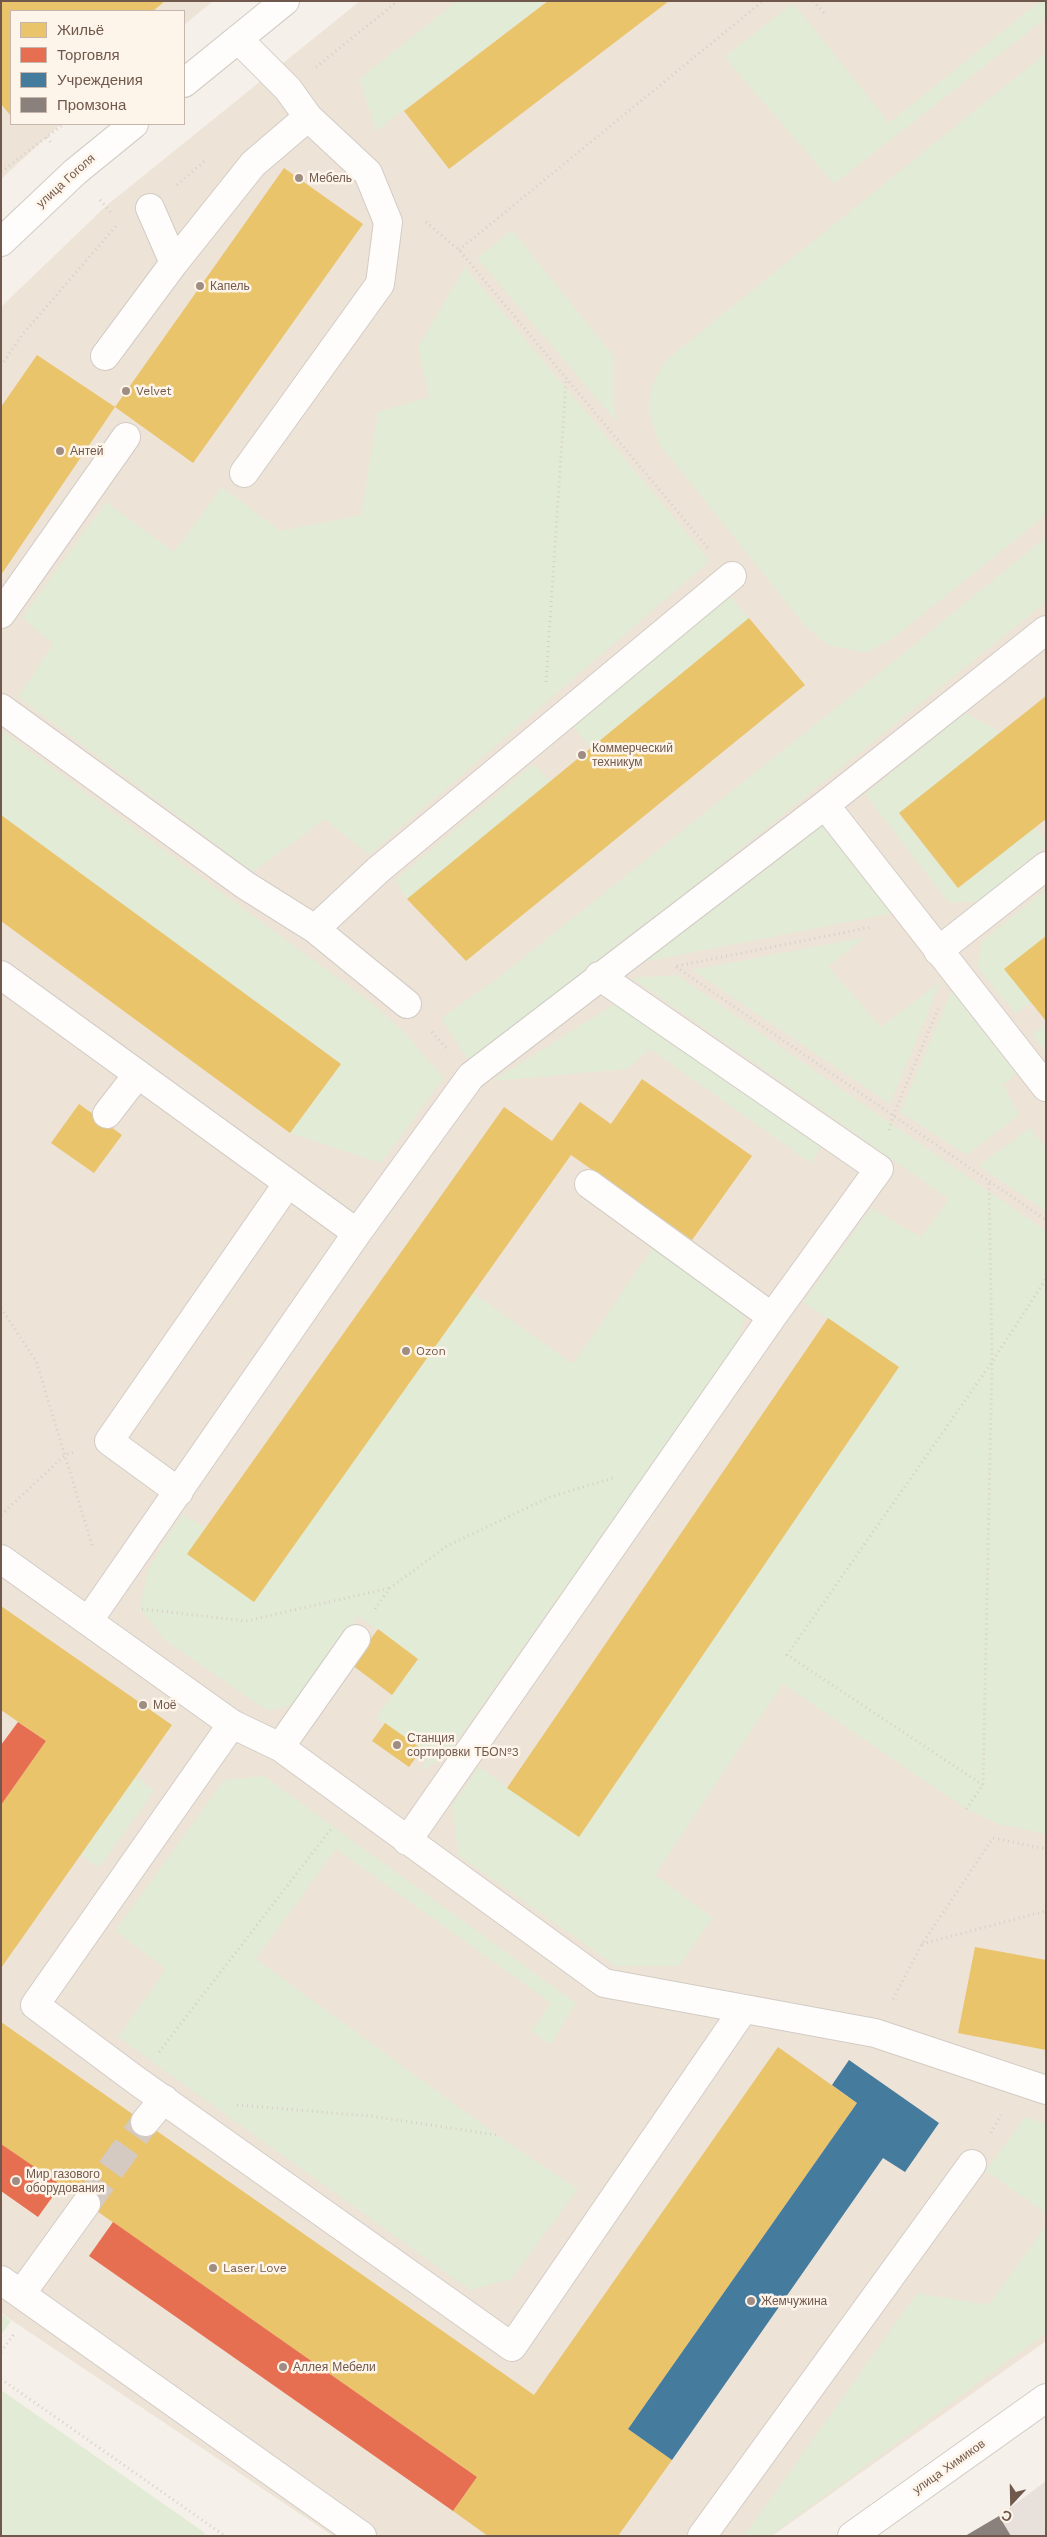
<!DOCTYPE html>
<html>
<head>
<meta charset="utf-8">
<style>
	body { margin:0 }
	#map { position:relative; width:1047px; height:2537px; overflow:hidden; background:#f5f0e9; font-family:"Work Sans",sans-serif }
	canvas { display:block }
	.frame { position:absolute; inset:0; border:2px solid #71584c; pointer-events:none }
	.legend { position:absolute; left:10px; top:10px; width:175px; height:115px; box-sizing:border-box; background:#fef5ea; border:1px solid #c6b6ab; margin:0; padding:6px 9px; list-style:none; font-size:15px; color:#71584c }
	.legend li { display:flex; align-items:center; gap:10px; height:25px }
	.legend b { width:25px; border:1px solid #c6b6ab }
	.north { position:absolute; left:987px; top:2477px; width:50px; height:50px; -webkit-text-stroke:4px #fef5ea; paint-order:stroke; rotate:201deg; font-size:14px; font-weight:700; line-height:20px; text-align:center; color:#71584c }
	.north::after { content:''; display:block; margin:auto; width:18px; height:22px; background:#71584c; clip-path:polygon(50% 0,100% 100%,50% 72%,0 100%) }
</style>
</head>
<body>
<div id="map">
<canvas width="1047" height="2537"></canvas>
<div class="frame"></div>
<ul class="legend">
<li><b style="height:14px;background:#e9c46a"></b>Жильё</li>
<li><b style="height:14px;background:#e76f51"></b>Торговля</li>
<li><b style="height:14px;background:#457b9d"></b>Учреждения</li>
<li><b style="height:14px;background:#8a817c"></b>Промзона</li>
</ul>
<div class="north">С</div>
</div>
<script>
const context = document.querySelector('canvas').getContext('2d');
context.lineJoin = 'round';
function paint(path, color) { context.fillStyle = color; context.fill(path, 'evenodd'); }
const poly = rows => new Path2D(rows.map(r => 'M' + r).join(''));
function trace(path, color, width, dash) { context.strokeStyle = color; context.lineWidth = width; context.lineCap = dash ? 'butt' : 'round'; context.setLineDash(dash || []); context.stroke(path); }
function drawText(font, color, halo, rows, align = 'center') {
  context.font = font + ' "Work Sans",sans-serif'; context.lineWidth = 5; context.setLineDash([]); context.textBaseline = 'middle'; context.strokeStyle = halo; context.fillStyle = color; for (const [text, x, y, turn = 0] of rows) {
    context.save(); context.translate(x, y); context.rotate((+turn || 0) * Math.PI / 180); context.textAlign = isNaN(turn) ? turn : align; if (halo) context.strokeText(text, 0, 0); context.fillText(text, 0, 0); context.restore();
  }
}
const residential = poly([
	[1,1,213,1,184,25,184,11,11,11,11,124,61,124,1,179],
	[360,1,1046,1,1046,2341,772,2536,333,2536,1,2313,1,307,106,206]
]);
const industrial = poly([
	[1046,2481,1046,2536,1011,2536,999,2516]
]);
const green = poly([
	[457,1,548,1,376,131,359,79],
	[1040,1,1046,1,1046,18,834,184,724,57,793,3,889,123],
	[1046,53,1046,515,892,639,866,653,828,645,805,626,659,444,648,410,652,386,666,360],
	[512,230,613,355,615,420,477,258],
	[465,267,710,561,369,855,325,819,253,872,18,697,53,644,22,617,106,502,174,552,222,487,280,531,361,515,378,412,429,397,418,347],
	[1046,537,1046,602,472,1066,441,1018,499,977,851,696],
	[730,596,749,618,591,748,573,726],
	[965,713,1001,732,899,814,958,888,1035,827,1046,841,1046,846,977,902,949,903,865,794],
	[1,730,369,1001,400,1028,444,1078,381,1163,290,1133,341,1064,1,815],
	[533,764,551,781,407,899,395,880],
	[821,821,893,913,624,966],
	[1046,889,1046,936,1031,1002,1016,1014,977,967,982,941],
	[866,937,828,966,881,1027,941,981,890,1104,692,970],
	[677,975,1046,1231,1046,1834,999,1824,966,1809,783,1684,655,1875,713,1918,679,1966,616,1966,458,1855,452,1805,479,1767,579,1836,899,1367,803,1302,871,1208,921,1237,949,1199,632,978],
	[953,988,1019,1072,1003,1084,1020,1115,966,1155,900,1112],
	[616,1003,823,1144,811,1163,650,1049,627,1069,492,1081],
	[1046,1024,1046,1052,1032,1035],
	[1030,1128,1046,1148,1046,1211,978,1166],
	[654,1246,731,1298,745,1317,736,1344,447,1755,421,1771,429,1754,376,1718,418,1659,358,1616,296,1704,268,1711,166,1641,140,1609,148,1569,182,1514,205,1528,187,1554,254,1601,473,1293,573,1364],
	[136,1776,154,1791,99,1868,81,1855],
	[264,1776,576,2003,550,2045,531,2031,551,2003,336,1849,256,1959,497,2135,578,2189,511,2279,470,2290,118,2037,166,1969,115,1931,224,1780],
	[1025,2117,1046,2124,1046,2213,986,2171],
	[1046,2225,1046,2333,770,2536,744,2536,917,2293,989,2305],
	[1,2314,11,2321,1,2335],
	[1,2390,205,2533,203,2536,1,2536]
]);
const homes = poly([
	[1,1,165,1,153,11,11,11,11,116,1,104],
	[548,1,669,1,449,169,404,111],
	[284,168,363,224,193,463,115,407,1,575,1,407,37,355,115,407],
	[749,618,805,685,466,961,407,899],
	[1046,696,1046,819,958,888,899,813],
	[1,815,341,1064,290,1133,1,921],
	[1046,936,1046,1021,1004,969],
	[642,1079,752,1156,692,1240,571,1155,254,1602,187,1554,504,1107,552,1141,580,1102,611,1124],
	[79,1104,122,1135,94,1173,51,1143],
	[828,1318,899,1367,579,1837,507,1788],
	[1,1606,172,1725,1,1968,1,1805,46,1741,1,1710],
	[378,1629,418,1659,392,1695,352,1665],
	[385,1723,422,1749,409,1767,372,1741],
	[975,1947,1046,1960,1046,2050,958,2033],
	[1,2022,534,2395,778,2047,857,2103,628,2429,672,2460,618,2536,488,2536,453,2511,477,2477,1,2144]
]);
const shops = poly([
	[18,1722,46,1741,1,1805,1,1745],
	[1,2144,61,2185,38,2217,1,2191],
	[113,2222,477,2477,453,2511,89,2256]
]);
const public = poly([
	[849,2060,939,2123,905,2172,883,2158,672,2460,628,2429,857,2103,832,2085]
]);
const industry = poly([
	[999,2516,1011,2536,965,2536]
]);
const minorTunnel = poly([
	[86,2204,145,2122]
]);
const path = poly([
	[813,1,824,13],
	[316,67,398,1],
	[47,137,52,144],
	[1,172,64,124],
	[177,185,207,159],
	[100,200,112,214],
	[426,222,459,250,708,548],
	[459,250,763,1],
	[1,366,22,335,117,225],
	[546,682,566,379],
	[677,966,872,927],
	[676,967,1046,1220],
	[432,1032,446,1048],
	[889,1130,893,1116,938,1009],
	[1,1308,36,1361,93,1548],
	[1,1515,65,1455,74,1452],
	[142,1609,246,1621,390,1588],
	[375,1609,390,1588,447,1546,550,1497,613,1478],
	[983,1785,787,1655,992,1362,1046,1279],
	[966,1809,983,1785,992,1362,989,1181],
	[922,1944,1046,1911],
	[893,1999,922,1944,993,1838,1046,1849],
	[159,2052,331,1829],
	[237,2105,370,2116,497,2135],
	[991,2133,1001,2115],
	[1,2352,14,2334],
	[1,2379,225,2536]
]);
const minor = poly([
	[238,39,288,89,308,117,368,173,388,222,380,284,244,473],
	[184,83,285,1],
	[150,208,174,263],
	[1,242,75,172,134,124],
	[105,356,174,263,253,164,308,117],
	[1,614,126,437],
	[1,708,245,885,315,929,407,1004],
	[825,805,1046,1087],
	[315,929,378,870,732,576],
	[938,951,1046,866],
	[1,975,357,1233],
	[107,1114,138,1074],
	[589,1184,772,1317],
	[179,1492,109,1441,288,1183],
	[1,1559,232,1724,280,1747,604,1983,875,2033,1046,2090],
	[89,1620,357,1233,471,1076,825,805,1046,630],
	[232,1724,35,2005,137,2081,512,2347,743,2010],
	[280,1747,356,1639],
	[407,1841,772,1317,879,1169,599,976],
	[145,2122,164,2099],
	[1,2280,362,2536],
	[21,2294,86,2204],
	[702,2536,972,2164],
	[852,2536,1046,2398]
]);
const markers = [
	[299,178,5,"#9f8d83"],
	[200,286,5,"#9f8d83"],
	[126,391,5,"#9f8d83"],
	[60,451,5,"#9f8d83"],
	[582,755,5,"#9f8d83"],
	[406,1351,5,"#9f8d83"],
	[143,1705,5,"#9f8d83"],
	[397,1745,5,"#9f8d83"],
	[16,2181,5,"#9f8d83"],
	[213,2268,5,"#9f8d83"],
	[751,2301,5,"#9f8d83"],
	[283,2367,5,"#9f8d83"]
];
const poiNames = [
	["Мебель",309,178],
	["Капель",210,286],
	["Velvet",136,391],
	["Антей",70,451],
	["Коммерческий",592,748],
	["техникум",592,762],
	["Ozon",416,1351],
	["Моё",153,1705],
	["Станция",407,1738],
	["сортировки ТБО№3",407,1752],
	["Мир газового",26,2174],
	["оборудования",26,2188],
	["Laser Love",223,2268],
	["Жемчужина",761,2301],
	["Аллея Мебели",293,2367]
];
const streetNames = [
	["улица Гоголя",66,181,-42],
	["улица Химиков",949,2467,-35]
];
paint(residential, '#eee3d7');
paint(industrial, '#e7e0db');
paint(green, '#e2ebd5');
paint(homes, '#e9c46a');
paint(shops, '#e76f51');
paint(public, '#457b9d');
paint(industry, '#8a817c');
trace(minorTunnel, '#d4cac2', 28, [28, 14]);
trace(minor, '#d2ccc5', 30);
trace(path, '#d6cfca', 3, [1, 4]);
trace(minor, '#fefdfc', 28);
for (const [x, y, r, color] of markers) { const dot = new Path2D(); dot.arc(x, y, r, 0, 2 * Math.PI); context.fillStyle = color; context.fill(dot); trace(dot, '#fef5ea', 2); }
drawText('12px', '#71584c', '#fef5ea', poiNames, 'left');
drawText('12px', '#71584c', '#fef5ea', streetNames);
</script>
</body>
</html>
